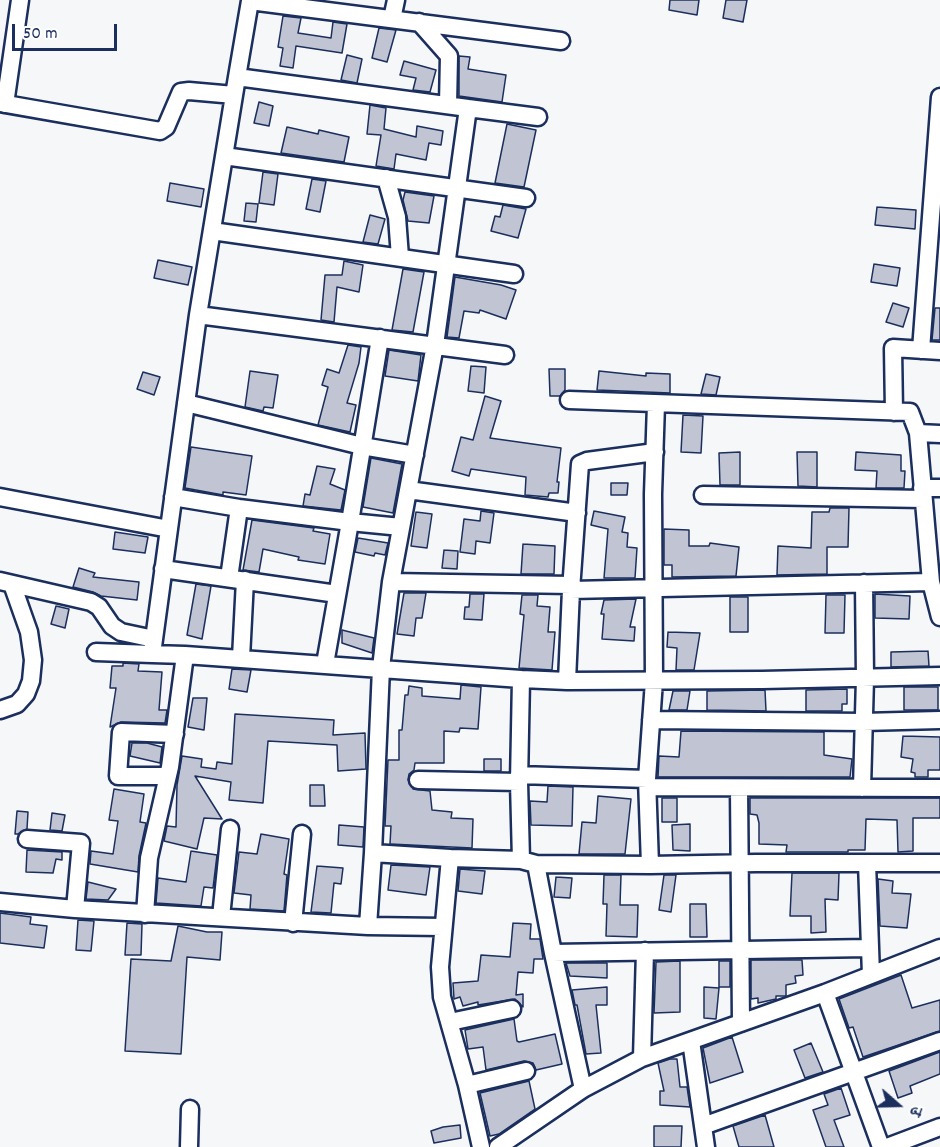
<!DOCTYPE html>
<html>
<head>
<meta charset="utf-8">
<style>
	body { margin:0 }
	#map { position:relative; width:940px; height:1147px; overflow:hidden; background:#f6f7f9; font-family:Dekko,"Playpen Sans Deva",sans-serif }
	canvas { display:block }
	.north { position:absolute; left:868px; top:1075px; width:60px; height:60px; -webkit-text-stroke:4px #fff; paint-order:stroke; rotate:110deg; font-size:16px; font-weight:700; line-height:24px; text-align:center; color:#1b2f5e }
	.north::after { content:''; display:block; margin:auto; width:21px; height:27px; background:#1b2f5e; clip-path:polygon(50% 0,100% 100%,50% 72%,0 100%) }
	.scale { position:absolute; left:12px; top:24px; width:105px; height:27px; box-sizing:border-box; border:3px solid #1b2f5e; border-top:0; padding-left:8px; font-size:18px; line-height:21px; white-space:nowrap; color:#1b2f5e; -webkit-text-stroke:4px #fff; paint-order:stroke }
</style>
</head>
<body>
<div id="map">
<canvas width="940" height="1147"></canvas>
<div class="north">उ</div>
<div class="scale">50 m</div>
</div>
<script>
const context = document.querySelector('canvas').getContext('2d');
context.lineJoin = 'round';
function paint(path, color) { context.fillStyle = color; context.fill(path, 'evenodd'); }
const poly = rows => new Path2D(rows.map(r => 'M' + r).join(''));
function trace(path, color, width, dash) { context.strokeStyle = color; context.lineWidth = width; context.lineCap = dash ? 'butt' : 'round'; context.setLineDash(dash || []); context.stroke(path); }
const building = poly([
	[670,0,699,0,697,15,669,10,670,0],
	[726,0,747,0,743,22,723,18,726,0],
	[283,16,301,18,298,33,331,38,333,22,347,24,342,53,296,46,293,68,280,66,283,48,278,47,283,16],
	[379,28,396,30,387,62,372,58,379,28],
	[347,55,362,59,357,83,341,80,347,55],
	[459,56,470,57,468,69,506,75,502,102,459,96,459,56],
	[404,61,436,70,430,92,413,90,416,78,400,75,404,61],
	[259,102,273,106,269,126,254,123,259,102],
	[370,105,386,108,384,129,416,137,417,126,443,131,441,145,429,143,426,160,396,154,394,169,376,166,381,135,367,134,370,105],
	[507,124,536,130,524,187,495,183,507,124],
	[287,127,318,134,319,130,349,137,344,162,281,153,287,127],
	[263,172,278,174,274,205,259,203,263,172],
	[312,179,326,181,320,212,306,209,312,179],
	[170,183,204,189,201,207,167,201,170,183],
	[405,192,434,196,429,223,408,221,403,200,405,192],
	[246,203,258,204,256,222,244,221,246,203],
	[503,205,526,209,518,238,491,231,495,216,500,217,503,205],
	[877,207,916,210,915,229,875,225,877,207],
	[370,215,385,219,378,244,363,242,370,215],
	[158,260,192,267,188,285,154,278,158,260],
	[344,261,363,265,359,292,337,287,334,322,321,320,325,275,342,275,344,261],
	[874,264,900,268,897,286,871,282,874,264],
	[403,269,424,272,413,332,392,330,403,269],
	[455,277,501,285,516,290,506,319,480,310,479,313,464,311,459,338,447,337,455,277],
	[893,303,909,308,903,327,886,322,893,303],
	[935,308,940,308,940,340,932,340,935,308],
	[348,345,361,347,359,363,347,403,356,405,350,432,318,425,328,387,322,385,327,369,339,373,348,345],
	[389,350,421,355,418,381,385,376,389,350],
	[471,366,486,367,484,393,468,391,471,366],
	[549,369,565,369,565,390,560,396,550,396,549,369],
	[250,371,278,375,273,408,264,407,263,411,245,407,250,371],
	[599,371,646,376,646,373,670,374,670,393,597,390,599,371],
	[143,372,160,377,154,395,137,389,143,372],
	[706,374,720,377,716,395,701,394,706,374],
	[485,396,501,401,490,438,561,448,557,482,559,482,558,493,549,493,548,497,525,495,526,477,471,469,469,476,452,471,461,437,473,440,485,396],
	[683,415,703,416,701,453,681,452,683,415],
	[191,447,252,456,246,495,223,492,223,495,185,488,191,447],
	[740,452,740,485,720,485,719,453,740,452],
	[797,452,817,452,817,487,798,486,797,452],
	[856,452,901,455,901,471,905,471,904,488,876,488,877,471,855,470,856,452],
	[371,458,402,464,393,513,363,507,371,458],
	[317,466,335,469,330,484,345,490,341,510,303,506,305,494,310,495,317,466],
	[611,483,628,483,627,495,611,495,611,483],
	[830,508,849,508,848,547,827,547,827,574,777,575,778,546,811,548,812,512,829,512,830,508],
	[481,511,494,513,490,543,476,541,475,554,460,552,464,519,480,521,481,511],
	[594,511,625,517,622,532,628,533,627,547,637,548,635,578,604,578,608,529,591,525,594,511],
	[416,512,432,514,427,548,411,546,416,512],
	[252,520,314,528,313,531,330,534,325,564,298,560,299,557,263,549,259,572,243,570,252,520],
	[664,529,689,530,689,546,709,546,710,543,739,547,736,576,672,577,672,565,664,565,664,529],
	[115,532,148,537,145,553,113,549,115,532],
	[358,538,388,543,385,555,375,553,374,556,355,552,358,538],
	[523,544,555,546,554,574,521,574,523,544],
	[444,550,458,551,457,569,442,568,444,550],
	[79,568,95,573,93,577,139,582,137,600,101,596,93,592,73,587,79,568],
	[196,584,211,586,202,639,187,635,196,584],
	[404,593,426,593,422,618,416,618,414,636,397,634,404,593],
	[470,594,484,594,482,620,464,619,465,607,469,607,470,594],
	[875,594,910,596,909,619,875,618,875,594],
	[522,595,538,595,537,606,550,607,548,632,555,632,552,670,519,668,524,615,520,614,522,595],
	[826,595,845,595,844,633,825,633,826,595],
	[730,597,748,597,748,632,730,632,730,597],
	[636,599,630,627,635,627,634,641,602,639,604,614,601,614,604,600,636,599],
	[56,606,69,609,65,628,51,624,56,606],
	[342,630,374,638,372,653,342,643,342,630],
	[668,632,700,633,694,670,676,670,677,648,667,647,668,632],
	[928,651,929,666,891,667,891,652,928,651],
	[123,663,139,664,138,671,162,672,159,710,167,710,165,723,121,722,110,727,116,688,110,688,112,666,123,666,123,663],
	[232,669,251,670,247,692,229,689,232,669],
	[461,685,481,687,478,729,460,728,459,732,444,731,444,763,415,763,414,770,409,774,408,780,413,789,430,791,432,810,452,812,451,818,473,819,472,848,390,844,391,826,385,826,388,760,399,760,399,730,402,730,405,695,408,695,409,686,422,688,422,696,460,699,461,685],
	[904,687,938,687,938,710,904,710,904,687],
	[847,689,847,704,842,704,842,711,806,711,806,690,847,689],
	[765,690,766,711,707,710,707,691,765,690],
	[673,691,690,691,687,710,669,710,673,691],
	[193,698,207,698,204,730,188,727,193,698],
	[235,714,334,720,333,735,365,733,366,769,338,771,337,745,268,741,263,803,229,800,231,782,195,776,222,819,204,818,197,849,164,841,167,826,176,827,177,785,182,756,202,759,201,767,216,769,217,762,232,764,235,714],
	[681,731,824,732,824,755,852,759,850,777,658,777,659,756,679,757,681,731],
	[903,736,940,737,940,770,928,770,928,777,915,777,915,773,911,772,913,759,901,757,903,736],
	[132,743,147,743,162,747,160,763,130,756,132,743],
	[484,759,501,759,501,771,484,771,484,759],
	[310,785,324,785,325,806,310,806,310,785],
	[548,786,573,787,572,826,531,825,530,801,547,802,548,786],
	[114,789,144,794,140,822,146,823,139,856,138,872,90,864,91,851,113,854,118,821,109,820,114,789],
	[598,796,631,799,625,854,579,854,582,822,596,823,598,796],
	[662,798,677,798,677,822,662,822,662,798],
	[750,798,940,798,940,818,913,818,913,851,898,852,897,820,866,819,865,850,848,850,848,852,786,852,787,845,759,844,759,823,757,815,750,814,750,798],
	[17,811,28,812,27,829,18,834,15,834,17,811],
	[52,813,65,815,62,831,50,830,52,813],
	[690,824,690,851,673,850,672,825,690,824],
	[339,825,364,827,363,847,338,845,339,825],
	[261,834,289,839,284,874,287,875,284,911,250,909,251,895,234,893,239,852,257,854,261,834],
	[27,850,62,852,62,860,56,859,53,873,26,872,27,850],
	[191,851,217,855,213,888,204,887,201,906,156,903,158,878,186,882,191,851],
	[391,865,430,867,426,895,388,890,391,865],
	[317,866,343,868,341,884,334,883,331,913,311,912,317,866],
	[460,869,485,871,482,894,458,891,460,869],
	[792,873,839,873,838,900,825,899,826,932,811,933,811,916,790,916,792,873],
	[604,875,621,875,620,905,638,905,637,937,606,936,607,904,603,904,604,875],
	[664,875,676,875,671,912,659,910,664,875],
	[556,877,572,878,570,898,554,897,556,877],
	[878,879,893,881,892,893,911,894,907,928,880,926,878,879],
	[88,882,116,889,108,900,86,899,88,882],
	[690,904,706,904,707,937,690,937,690,904],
	[0,913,31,917,30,924,47,926,44,948,0,943,0,913],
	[78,920,94,921,91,951,76,950,78,920],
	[127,923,142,924,141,955,125,955,127,923],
	[513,923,531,924,530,939,540,939,543,959,534,959,533,973,518,972,516,995,523,994,523,1007,515,999,478,1005,478,1002,463,1006,460,997,454,999,453,983,478,981,481,955,510,957,513,923],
	[178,926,207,932,222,932,220,960,187,957,181,1054,125,1051,131,959,171,961,178,926],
	[751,960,802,960,803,975,795,976,796,983,786,985,786,996,776,996,776,999,758,1003,758,998,751,999,751,960],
	[680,961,680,1012,654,1013,656,962,680,961],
	[719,961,730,961,730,987,719,987,719,961],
	[566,963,607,963,607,978,570,976,566,963],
	[901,975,912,1008,940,1000,940,1031,863,1057,853,1027,849,1028,839,999,901,975],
	[607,987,607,1005,596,1005,601,1053,586,1054,577,1005,575,1005,572,990,607,987],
	[704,987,719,988,716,1019,704,1018,704,987],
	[514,1019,517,1041,519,1042,555,1034,562,1064,536,1070,533,1063,524,1061,486,1070,483,1047,468,1049,465,1030,514,1019],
	[732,1037,743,1072,710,1083,703,1048,732,1037],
	[811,1043,823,1072,805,1078,794,1050,811,1043],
	[940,1052,940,1074,910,1086,912,1093,898,1098,889,1071,940,1052],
	[670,1059,677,1059,680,1087,687,1087,690,1107,660,1105,660,1091,664,1091,658,1063,670,1059],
	[529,1081,535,1109,499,1134,490,1136,480,1093,529,1081],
	[841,1088,850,1115,834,1120,844,1147,826,1147,813,1110,828,1105,824,1094,841,1088],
	[765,1115,774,1147,739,1147,733,1126,765,1115],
	[460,1125,461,1138,434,1143,431,1131,443,1127,460,1125],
	[654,1126,682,1126,681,1147,654,1147,654,1126]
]);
const minor = poly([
	[392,19,396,0],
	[419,22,449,56,448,105],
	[237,77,250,1,561,41],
	[0,103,160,131,166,127,181,92,189,91,234,95],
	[5,104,20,0],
	[468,108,538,117],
	[224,156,526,198],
	[386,178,397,217,400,257],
	[212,231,514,274],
	[198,315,505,355],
	[921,350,940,97],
	[569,400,910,412,918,433],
	[186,403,362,446,415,455],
	[894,412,893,348,940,351],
	[940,434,918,433,931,582,940,617],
	[922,488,940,488],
	[408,490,577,513],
	[703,495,923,499],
	[0,497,169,529],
	[173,497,239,508,350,522,380,338],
	[163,569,337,594],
	[229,578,239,508],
	[0,581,91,602,99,607,112,626,121,632,154,639],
	[391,582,571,585],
	[571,590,580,464,587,461,655,452],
	[96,652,152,654],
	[185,655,152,654,198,315,237,77,468,108,435,345,391,582,381,668,373,853],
	[241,658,245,580],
	[325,664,350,522,401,527],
	[567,681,571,590,931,582],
	[0,710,17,704,26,694,31,681,33,660,29,632,12,584],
	[651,720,863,722,940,720],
	[519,775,647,779],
	[168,776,118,776,121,732,175,734],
	[418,780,519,782],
	[648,787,940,788],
	[739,788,741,1023],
	[862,788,865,678,864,583],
	[27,839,81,843,75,909],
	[450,858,440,967,442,997,467,1085,481,1147],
	[521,860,536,864,650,865,756,863,940,863],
	[867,863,871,975],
	[536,864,553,953,869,948],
	[650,865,647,779,654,681,653,494,656,404],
	[0,902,75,909,368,926,373,853,450,858,521,860,519,782,521,679,567,681,762,680,940,676],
	[145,914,149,858,170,767,185,655,521,679],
	[221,917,230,829],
	[293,923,302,834],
	[368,926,443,927],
	[553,953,583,1089],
	[825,993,881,1147],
	[450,1022,512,1009],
	[691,1041,706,1147],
	[642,1058,645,951],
	[467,1085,526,1071],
	[703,1126,940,1041],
	[189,1147,190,1109],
	[498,1147,583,1089,642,1058,825,993,940,948],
	[887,1147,940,1127]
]);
paint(building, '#c0c4d3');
trace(building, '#1b2f5e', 1.5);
trace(minor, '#1b2f5e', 21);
trace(minor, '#fff', 16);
</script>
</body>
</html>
